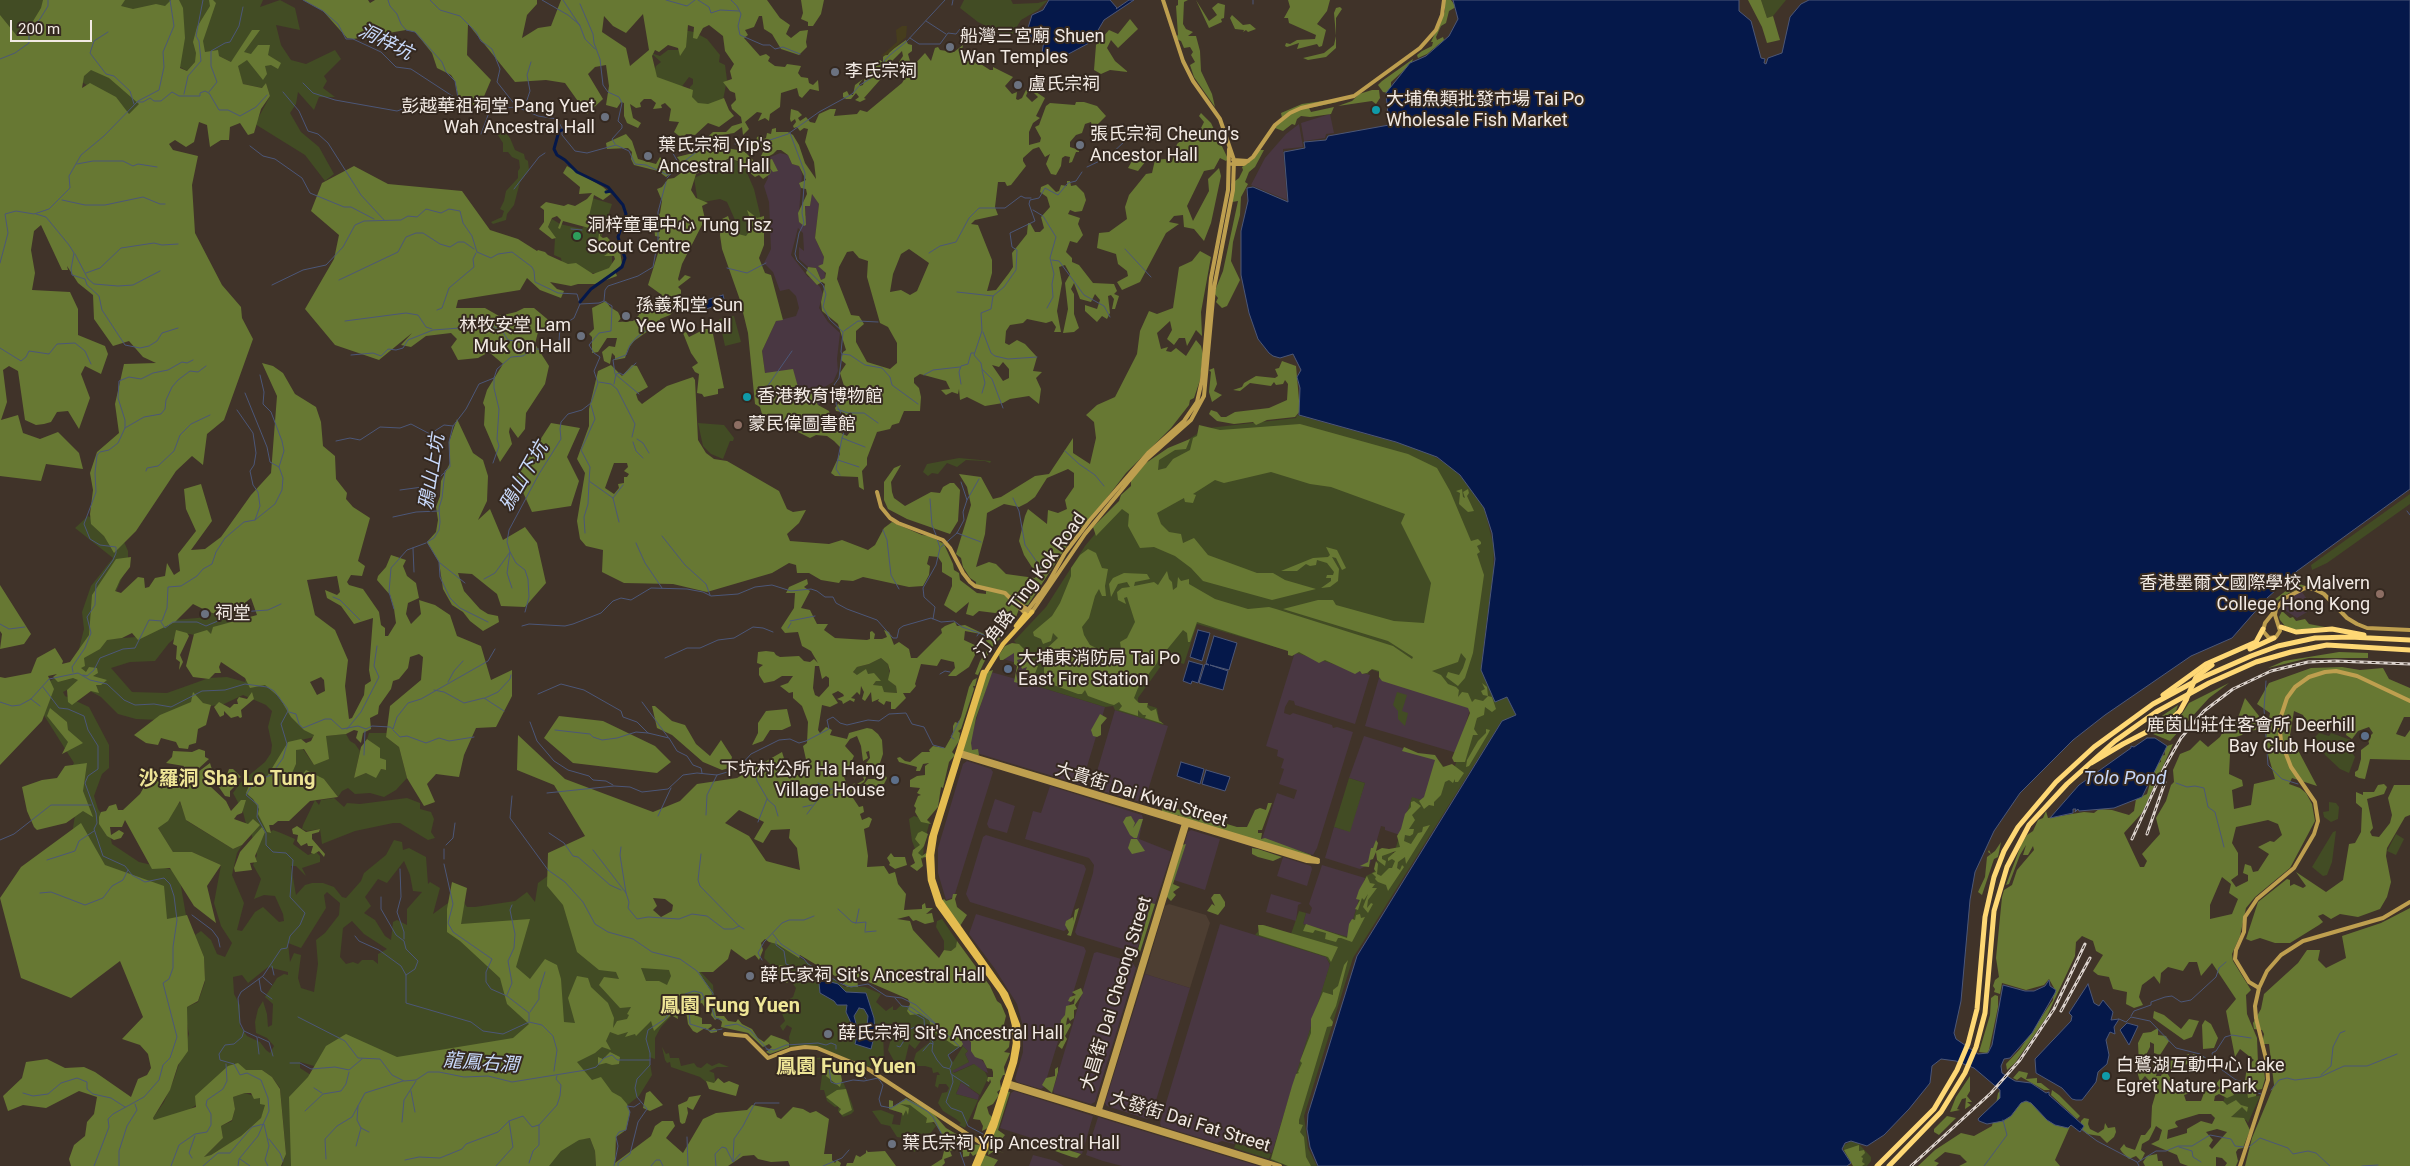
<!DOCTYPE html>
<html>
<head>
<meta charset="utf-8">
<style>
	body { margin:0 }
	#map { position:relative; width:2410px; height:1166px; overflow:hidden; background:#403329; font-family:Roboto,sans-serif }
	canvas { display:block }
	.scale { position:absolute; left:10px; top:20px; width:82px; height:22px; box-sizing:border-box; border:2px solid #f2eae4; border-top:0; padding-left:6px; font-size:15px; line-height:18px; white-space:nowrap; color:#f2eae4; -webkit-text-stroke:4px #352920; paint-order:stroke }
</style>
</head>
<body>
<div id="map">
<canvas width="2410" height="1166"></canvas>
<div class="scale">200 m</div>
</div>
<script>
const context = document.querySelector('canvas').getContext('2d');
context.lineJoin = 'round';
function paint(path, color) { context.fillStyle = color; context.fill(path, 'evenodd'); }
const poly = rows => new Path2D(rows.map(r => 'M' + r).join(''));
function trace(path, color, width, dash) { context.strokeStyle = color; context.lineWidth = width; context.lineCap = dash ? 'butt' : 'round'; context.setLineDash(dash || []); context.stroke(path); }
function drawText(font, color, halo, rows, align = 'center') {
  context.font = font + ' Roboto,"Noto Sans TC",sans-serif'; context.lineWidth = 4; context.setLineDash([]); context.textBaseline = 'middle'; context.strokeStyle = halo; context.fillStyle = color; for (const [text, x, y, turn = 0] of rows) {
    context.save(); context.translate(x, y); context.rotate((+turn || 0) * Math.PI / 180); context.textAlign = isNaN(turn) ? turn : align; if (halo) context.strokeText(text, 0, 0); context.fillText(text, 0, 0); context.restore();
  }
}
const commercial = poly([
	[1169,904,1206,915,1210,923,1190,988,1145,974,1165,906]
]);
const industrial = poly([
	[1330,114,1334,133,1326,134,1325,138,1304,141,1301,123],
	[1299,124,1303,147,1283,149,1287,200,1251,185,1265,158,1286,134],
	[780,153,788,155,792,164,799,166,802,174,799,213,806,216,805,205,810,206,812,193,819,204,815,238,824,257,825,278,821,280,816,268,808,267,799,259,799,247,804,251,803,233,798,228,791,255,808,277,812,278,820,287,823,294,819,308,828,322,840,333,837,359,838,371,833,382,823,388,829,399,818,405,810,391,765,373,762,351,776,321,796,316,799,308,796,296,789,289,780,291,773,272,764,263,771,249,769,202,764,186,768,178,763,160],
	[2301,591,2314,608,2297,618,2280,607,2291,596],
	[1010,645,1034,668,1030,684,1105,707,1082,783,1079,784,970,751,968,746,991,672,1016,679,1020,664,1000,658],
	[1295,652,1370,675,1355,724,1295,705,1294,701,1289,700,1285,707,1284,713,1290,715,1293,713,1332,725,1333,728,1337,727,1353,732,1317,848,1313,855,1262,839,1277,793,1294,799,1297,790,1279,784,1284,769,1281,768,1284,759,1277,756,1278,750,1266,746],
	[1379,678,1471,706,1457,753,1365,726],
	[1115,710,1168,726,1144,803,1095,789,1093,785],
	[1364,736,1437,759,1425,801,1412,798,1400,835,1385,830,1385,827,1381,826,1370,864,1360,869,1325,858,1334,827,1349,831,1365,783,1349,778],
	[967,761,991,769,993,772,954,897,946,900,938,873,938,848,963,764],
	[1050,786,1142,815,1143,818,1139,839,1172,852,1155,904,1151,904,1136,953,1077,935,1075,932,1093,873,1094,865,1089,858,1025,839,1033,811,1041,813],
	[995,799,1015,806,1007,833,989,828,987,824],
	[1191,830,1220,839,1205,890,1174,880,1188,832],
	[986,835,1084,865,1086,869,1067,929,1064,931,970,902,966,894,983,837],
	[1283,857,1311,866,1312,869,1307,886,1277,876],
	[1322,865,1365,878,1348,937,1303,924,1306,913,1310,914,1312,908,1309,904],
	[1271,894,1302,903,1298,905,1296,921,1266,912],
	[976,914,1084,947,1086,951,1044,1087,1041,1089,1017,1082,1015,1079,1023,1052,1023,1027,1017,1004,995,969,969,934],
	[1220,924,1326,957,1330,965,1272,1153,1235,1142,1234,1144,1222,1141,1217,1143,1161,1126,1160,1123],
	[1097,952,1132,962,1136,968,1095,1102,1091,1104,1054,1093,1053,1090,1094,953],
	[1145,974,1190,988,1151,1117,1147,1119,1107,1106,1105,1103],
	[964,1036,971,1042,971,1047,985,1064,988,1073,977,1068,974,1064,953,1073,952,1070,969,1062,965,1054,968,1051,959,1042],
	[961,1082,979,1095,978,1100,956,1094],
	[1014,1091,1093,1116,1082,1154,1000,1128,1011,1093],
	[1098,1117,1114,1122,1258,1166,1122,1166,1103,1161,1086,1155],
	[1033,1155,1056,1161,1064,1166,1029,1166]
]);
const green = poly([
	[0,0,263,0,260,7,280,0,295,8,300,30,276,25,281,45,291,60,306,64,335,50,341,59,324,76,327,81,323,88,335,97,319,97,314,110,298,92,296,104,290,113,301,132,319,147,334,174,325,181,305,155,255,124,270,96,266,83,263,88,243,84,237,65,219,56,195,62,187,71,180,67,129,115,17,36,0,53],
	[964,0,1011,0,1013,4,1038,3,1048,0,1038,10,1021,20,1010,38,978,22,960,8],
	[1761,0,1786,0,1773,16,1767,18],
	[679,29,694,32,707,39,720,55,719,62,725,65,727,80,722,105,703,111,688,100,690,87,693,84,693,79,689,77,680,89,651,80,656,66,661,62,651,53,660,56,668,50,679,50],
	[494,124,498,124,510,138,515,150,524,154,525,159,528,161,529,170,520,182,514,205,507,214,506,220,493,224,491,222,502,217,504,211,500,209,504,201,506,191,518,178,518,171,520,168,519,160,512,157,508,152,503,152,503,143,494,129],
	[723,160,735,160,745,168,754,189,760,214,759,244,730,235,727,227,735,220,727,202,720,199,698,203,694,178,718,167],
	[592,198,612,204,599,244,612,255,612,268,605,273,590,273,562,264,561,258,554,255,555,238,548,234,548,227,552,219,560,224,582,229,586,224],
	[734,316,741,342,725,346,719,319],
	[1297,415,1423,450,1450,466,1469,485,1484,508,1494,547,1493,574,1481,666,1496,702,1507,697,1516,715,1501,722,1353,958,1304,1116,1308,1148,1317,1166,1286,1166,1270,1160,1330,964,1326,957,1255,935,1264,925,1291,934,1299,911,1306,913,1303,924,1348,937,1366,876,1374,872,1381,850,1394,853,1412,797,1425,801,1438,760,1445,768,1455,766,1472,707,1380,678,1381,673,1370,669,1368,674,1197,624,1184,664,1166,659,1138,698,1138,702,1157,708,1159,719,1164,725,1115,710,1113,706,1105,707,1030,684,1034,668,1015,648,1019,646,1014,641,1046,607,1085,546,1157,459,1197,434,1200,429,1296,418],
	[698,423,724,425,734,438,733,441,730,441,723,459,711,454,703,446],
	[959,458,991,461,990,463,985,461,966,460,957,467,947,463,938,474,932,473,928,476,923,472,927,464],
	[2410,494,2410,504,2327,563,2312,570,2311,565],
	[88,516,121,535,128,551,128,564,104,619,103,627,109,639,137,637,175,620,208,617,214,610,252,591,240,613,265,636,206,638,190,634,178,636,169,643,155,661,130,662,111,668,132,692,167,693,209,678,227,677,245,682,248,673,305,710,325,706,312,724,314,737,301,740,303,749,314,765,325,736,346,734,350,741,355,744,360,751,354,778,366,773,381,769,385,770,380,758,379,748,367,739,369,733,387,733,386,737,399,747,407,778,396,790,384,797,370,793,355,794,348,788,342,791,338,797,324,779,295,784,288,780,296,764,272,789,269,833,273,830,281,833,295,839,293,844,308,855,316,852,320,856,320,862,302,868,306,876,296,866,291,866,296,895,305,885,312,883,323,883,334,887,342,897,346,898,361,881,364,873,386,855,394,840,402,842,403,850,409,848,426,857,428,884,430,882,440,888,433,914,448,903,462,900,467,907,475,907,515,901,527,892,535,902,538,883,549,875,699,970,713,985,714,996,707,1004,699,997,678,1009,661,1027,655,1038,655,1059,649,1057,652,1075,639,1096,584,1139,590,1138,595,1151,596,1166,422,1166,322,1060,314,1066,300,1062,300,1068,317,1079,295,1094,290,1120,293,1166,282,1166,286,1153,280,1088,272,1077,262,1070,246,1070,182,1115,154,1120,153,1118,164,1102,174,1079,189,1034,186,1019,187,1007,198,1002,205,982,204,957,195,935,201,931,211,940,217,954,225,957,232,943,221,926,214,903,221,865,192,852,173,852,158,828,180,802,187,821,233,849,242,845,237,853,232,875,244,903,237,930,242,931,255,912,263,907,279,922,284,921,283,914,275,896,264,895,254,899,261,879,253,865,257,855,251,832,246,824,243,812,233,793,241,782,265,762,271,753,272,745,268,727,272,711,266,705,243,695,224,704,197,708,159,720,136,719,118,714,101,697,90,691,67,690,63,692,65,696,89,707,109,745,109,768,102,774,94,796,98,809,107,822,112,844,139,862,173,870,180,881,187,921,188,980,142,891,81,850,73,828,78,796,67,775,74,763,40,709,43,684,74,669,84,629,82,612,91,586,113,558,75,528],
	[404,861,410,875,413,891,422,892,407,909,407,925,397,920,393,922,391,940,385,936,375,920,364,913,371,906,365,897,378,879,387,883],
	[327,892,340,903,339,915,325,933,316,940,318,964,314,992,301,988,298,978,301,955,294,953,290,962,288,943,301,948,326,908,324,895],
	[352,921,364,934,387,949,378,954,378,964,373,960,362,960,358,964,353,962,346,964,340,957,343,928],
	[268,967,288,972,288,975,284,974,277,978,265,997,273,1004,272,1025,268,1027,267,1014,263,1001,258,1009,255,1022,256,1033,267,1038,274,1046,270,1053,266,1050,260,1042,247,1036,240,1026,240,1005,234,994,233,977,242,975,248,983],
	[881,658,888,664,891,682,896,686,897,693,884,692,873,685,876,681,880,681,857,675,853,672,857,667,869,664],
	[1397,692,1407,695,1402,711,1408,713,1405,726,1398,719,1398,711,1393,705],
	[2319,733,2329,736,2331,733,2351,740,2348,747,2355,757,2349,773,2340,769,2325,755,2315,737],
	[1349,778,1365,783,1350,832,1334,827],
	[334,798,344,807,347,803,360,804,407,798,420,803,420,809,431,812,434,819,431,832,435,838,428,840,400,823,393,823,355,831,322,844,320,829,307,831,302,829,303,825,315,800,319,805,321,800],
	[2329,802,2336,803,2339,807,2338,819,2331,822,2324,817,2323,812,2329,811],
	[914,816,930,821,924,843,923,859,919,859,912,841,909,819],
	[2336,831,2332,862,2327,875,2323,876,2312,867,2333,832],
	[2396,834,2404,839,2396,855,2387,851],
	[942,919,957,941,957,947,951,951,944,950,944,941,936,927,937,921],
	[773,940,845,987,865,987,881,994,876,1002,886,1011,893,1006,893,1010,896,1010,901,1005,908,1007,909,1005,917,1010,958,1042,960,1047,948,1055,953,1062,963,1046,968,1051,965,1054,969,1062,952,1071,954,1073,974,1064,985,1072,988,1078,980,1095,961,1082,959,1087,956,1094,978,1100,965,1128,959,1125,961,1123,956,1119,943,1111,938,1103,942,1093,947,1092,949,1088,946,1084,939,1084,938,1088,935,1086,937,1075,940,1075,938,1072,933,1073,932,1068,925,1066,912,1066,916,1053,930,1042,928,1038,923,1038,915,1049,909,1044,904,1065,894,1061,888,1050,893,1030,897,1022,893,1022,887,1035,883,1032,884,1058,875,1057,870,1067,817,1047,790,1047,789,1037,792,1028,787,1025,783,1031,780,1026,785,1021,781,1011,787,1005,788,1000,793,997,796,988,793,984,797,980,787,970,784,977,772,971,773,967,764,958,765,951],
	[808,965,817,970,819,975,809,983,803,978],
	[662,1047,666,1054,669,1053,670,1058,679,1058,681,1066,694,1063,697,1067,701,1068,707,1063,712,1066,719,1063,729,1067,717,1067,709,1071,714,1073,716,1086,710,1085,700,1077,671,1067,670,1062,667,1063,665,1060],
	[825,1056,828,1060,826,1068,835,1072,844,1084,852,1104,854,1111,851,1114,843,1117,838,1111,839,1106,835,1107,827,1101,824,1090,820,1090,824,1060,816,1059,813,1067,811,1061,814,1059],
	[2236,1090,2251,1096,2260,1096,2248,1123,2246,1120,2235,1120,2222,1108,2225,1095],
	[245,1093,260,1098,266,1105,261,1118,240,1137,211,1155,203,1158,223,1138,221,1126,232,1121,235,1109,233,1097],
	[902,1103,912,1103,936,1126,927,1138,924,1133,921,1134,916,1151,914,1152,904,1138,897,1137,890,1126,881,1124,872,1111,881,1110,894,1115,892,1124,900,1125,902,1113,892,1110],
	[1851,1141,1858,1143,1871,1157,1871,1161,1867,1166,1857,1166,1845,1155,1843,1146],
	[1236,1143,1271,1154,1269,1159,1234,1148]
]);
const forest = poly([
	[43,0,125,0,121,6,133,9,156,4,165,6,171,0,179,0,183,8,185,38,180,68,187,71,195,62,196,53,193,42,197,27,210,6,209,0,213,0,216,3,203,41,205,52,218,50,219,56,231,62,252,30,260,30,244,52,251,54,258,45,270,45,268,55,281,63,278,69,271,65,265,66,267,74,263,80,247,60,238,66,243,84,262,88,266,83,270,96,261,109,254,133,248,135,240,123,230,127,229,140,221,140,210,147,207,125,199,122,194,142,186,147,175,140,169,144,173,150,198,156,192,185,195,233,222,285,241,307,242,318,253,339,224,420,207,434,203,465,192,456,176,471,136,531,114,553,104,536,91,524,90,514,93,490,90,473,97,452,119,433,115,404,124,364,156,363,143,357,129,341,113,346,94,319,93,295,78,283,67,266,68,270,62,270,41,225,34,231,31,250,35,273,32,290,70,292,78,309,78,335,105,346,108,354,101,374,85,366,81,374,90,398,79,429,68,411,57,412,51,422,44,424,36,425,25,420,18,371,9,366,3,370,7,402,1,420,18,415,23,433,40,439,58,432,79,453,83,469,46,464,41,481,0,476,0,15,17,36,27,31,41,8],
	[91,70,109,78,139,104,129,114,116,97,90,83,82,88,84,76],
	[303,0,368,0,370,3,375,0,537,0,537,4,527,15,522,38,538,28,551,26,561,0,767,0,780,18,790,25,786,34,791,38,800,31,808,30,806,42,807,47,799,55,781,49,772,34,764,29,762,16,759,16,754,27,745,30,748,35,744,38,760,56,766,54,770,57,768,61,775,66,785,67,787,64,801,66,798,73,801,77,808,78,809,83,813,85,818,80,819,91,810,89,802,98,799,96,797,88,781,93,780,107,770,114,769,121,765,118,758,121,762,113,757,112,745,122,749,129,743,135,742,127,734,133,722,135,722,144,716,137,711,141,713,145,720,145,710,149,712,152,726,148,738,150,745,152,756,163,772,159,778,171,773,172,767,165,771,171,770,174,763,179,759,175,755,177,744,168,747,165,730,158,696,174,691,190,696,198,708,203,702,206,705,219,682,264,678,279,679,281,685,275,691,277,678,287,681,290,681,303,670,315,660,319,658,329,655,326,634,341,628,349,625,358,615,360,615,356,612,353,610,364,604,361,602,352,609,346,615,347,617,338,607,338,598,352,592,353,592,337,589,334,594,329,592,308,606,301,610,307,618,312,621,318,618,322,633,321,639,315,638,306,655,302,662,295,648,285,659,250,655,245,660,237,655,236,654,223,660,213,662,201,657,189,662,187,668,179,674,178,691,166,689,162,666,177,658,171,634,165,631,159,632,152,628,148,607,149,606,143,626,134,632,141,638,159,656,164,660,157,666,163,676,165,680,161,677,157,689,154,713,132,726,132,732,126,742,123,741,117,732,109,731,105,736,100,735,93,730,91,723,82,732,79,730,71,734,64,725,51,723,36,709,25,703,28,697,39,693,38,694,27,688,25,686,47,680,56,678,48,668,45,659,52,655,50,652,56,657,77,693,90,692,97,698,103,708,104,724,98,729,110,734,116,719,127,708,123,695,135,686,134,683,139,674,132,679,122,669,121,671,109,665,103,661,105,662,108,653,109,656,103,651,99,644,99,640,103,641,107,636,108,630,104,633,118,641,123,638,128,627,123,624,116,624,103,621,102,617,108,606,105,609,86,606,65,595,67,588,74,603,99,587,114,565,83,546,80,515,82,468,24,467,55,491,80,479,108,471,108,464,104,458,95,455,81,451,75,437,68,432,53,415,32,406,30,353,39,347,38,323,11],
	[643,14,649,50,630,66,626,48,602,32,604,16,613,26,626,33],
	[801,0,824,0,821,14,813,26,808,26,808,22,801,19,803,13],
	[1178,0,1188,0,1184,2,1183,24,1186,29,1193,32,1188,36,1196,36,1200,51,1201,71,1212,94,1215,107,1194,77,1190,65,1195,62,1191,55,1193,52,1190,47,1184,48,1181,41,1174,38,1178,35,1176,6,1178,5],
	[1196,0,1209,21,1217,15,1212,8,1218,3,1225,5,1224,18,1221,19,1222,22,1209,28],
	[1288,0,1330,0,1327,11,1317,24,1326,30,1322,46,1319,47,1317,44,1297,49,1299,43,1287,47,1285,46,1286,43,1290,44,1297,40,1315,39,1316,35,1289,23,1288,18,1284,18,1290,7],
	[1445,0,1451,0,1456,7,1449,11,1446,23,1441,26,1436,37,1437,40,1443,37,1444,40,1427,54,1418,58,1417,55,1422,51,1432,46,1433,42,1431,42,1445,11],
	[1748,0,1761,0,1767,18,1773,16,1780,40,1767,43,1762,27],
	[1340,7,1342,9,1336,18,1336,48,1326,57,1308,60,1303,58,1324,53,1334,45,1336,36,1334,13,1336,8],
	[1232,15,1243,25,1250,24,1256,29,1248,32,1246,30,1243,32,1244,30,1235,29,1230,18],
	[1130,19,1138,29,1118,48,1111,40,1107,48,1115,61,1128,72,1110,70,1101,74,1094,70,1096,45,1109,30,1118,34],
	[906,40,908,44,912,45,912,51,908,54,910,61,906,64,903,70,899,69,899,62,903,56,902,51,888,65,887,72,864,98,866,99,860,102,855,100,859,97,856,93,851,99,846,99,843,97,843,93,847,91,849,95,853,95,855,85,863,79,859,84,860,86,863,85,865,77,876,63,880,60,883,62,883,57,885,55,888,55,889,52],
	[963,45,962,50,968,53,974,63,976,61,990,70,993,70,993,67,1013,77,1005,86,1012,94,1017,92,1016,99,1018,100,1022,98,1026,90,1028,91,1026,96,1032,102,1038,97,1034,93,1036,92,1045,98,1036,116,1040,118,1033,123,1029,132,1029,145,1040,142,1041,138,1035,127,1039,125,1046,106,1050,103,1075,105,1076,102,1084,102,1097,106,1106,116,1096,126,1092,126,1091,122,1085,124,1082,133,1076,135,1070,142,1070,147,1079,150,1079,152,1076,152,1072,162,1069,163,1070,157,1065,156,1062,158,1061,166,1056,175,1051,174,1046,164,1050,154,1045,157,1039,147,1033,149,1023,158,1023,161,1026,166,1011,185,1007,186,1005,182,998,182,995,207,998,215,975,220,971,224,978,225,992,260,992,273,987,291,996,290,1009,273,1013,267,1012,253,1027,234,1028,223,1030,223,1035,232,1040,232,1044,228,1041,217,1050,207,1047,197,1040,192,1041,187,1048,184,1056,192,1059,191,1061,185,1067,186,1067,181,1070,181,1071,186,1076,185,1084,193,1086,200,1082,211,1075,212,1070,210,1068,214,1080,218,1078,224,1083,235,1077,243,1070,241,1066,252,1072,258,1072,262,1079,265,1093,283,1114,284,1117,291,1114,294,1119,296,1115,309,1112,309,1114,299,1111,295,1108,296,1110,313,1107,319,1102,316,1097,322,1085,311,1085,305,1097,309,1100,300,1095,294,1091,302,1080,299,1074,283,1071,289,1074,294,1074,314,1079,328,1074,332,1063,333,1068,309,1065,283,1070,274,1065,265,1059,267,1062,283,1057,311,1061,332,1054,332,1056,327,1052,321,1046,323,1027,319,1023,323,1010,325,1006,331,1005,343,1009,345,1017,340,1025,344,1037,357,1033,371,1042,372,1036,378,1041,389,1039,404,1029,396,1010,399,1003,403,985,406,967,397,960,400,959,389,958,394,952,392,946,395,941,390,950,389,946,381,920,374,914,378,914,383,919,388,921,397,920,411,904,411,899,423,892,425,890,429,877,432,867,458,867,465,862,471,864,490,859,487,858,477,835,476,831,473,840,454,840,447,834,441,827,436,816,435,810,438,762,414,760,407,755,404,748,333,740,300,722,249,720,235,722,219,728,216,734,233,746,236,753,227,747,210,757,218,764,216,764,245,759,258,765,273,771,275,783,320,776,321,762,351,765,373,793,369,798,387,810,391,818,405,829,411,835,430,847,436,850,432,847,421,842,412,836,411,835,408,843,397,845,389,840,373,846,364,841,360,843,352,846,350,838,324,822,311,821,302,825,284,822,282,817,285,806,273,808,267,816,268,821,280,825,278,826,273,818,266,823,264,824,257,815,238,819,204,812,194,810,206,805,206,806,225,804,226,799,222,798,213,807,194,806,189,801,188,799,183,806,180,799,166,792,164,788,155,781,150,777,150,773,154,763,159,761,156,764,150,763,147,759,147,756,151,744,148,751,146,748,143,756,142,757,137,763,135,764,139,766,138,767,133,771,134,772,129,776,128,776,132,788,132,793,135,799,145,805,163,816,179,814,162,805,142,808,129,804,128,800,131,797,127,794,128,793,126,796,122,795,119,791,122,790,119,791,109,798,111,802,115,798,118,800,121,806,117,810,122,815,123,819,114,830,109,836,109,834,116,857,114,860,110,867,112,902,83,912,67,925,53,931,61,935,48,938,47,940,50,954,52],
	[909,249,929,263,917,291,910,295,901,290,890,292,893,274,901,254],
	[853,251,859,258,868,261,867,277,880,323,888,327,897,343,897,363,890,369,867,362,856,342,856,331,864,324,859,316,851,315,837,279,839,267,847,252],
	[1003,362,1009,369,1009,378,1003,381,992,365,999,367],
	[1413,59,1411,64,1391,82,1391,89,1388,93,1383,92,1378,85,1382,81],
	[1372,90,1379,90,1380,98,1376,104,1372,101,1338,106,1352,101,1359,94],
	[1336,99,1338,102,1309,108,1311,112,1334,107,1331,114,1310,117,1301,116,1297,119,1295,125,1292,124,1283,131,1275,128,1274,126,1282,118,1281,113,1302,104],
	[1201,113,1211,123,1228,159,1226,161,1220,158,1214,169,1204,171,1187,206,1193,221,1209,191,1208,179,1219,168,1221,176,1211,223,1204,241,1194,229,1184,227,1183,215,1174,216,1169,222,1179,224,1166,233,1140,282,1122,290,1117,282,1128,276,1127,271,1118,264,1116,254,1097,248,1099,233,1109,232,1127,219,1125,207,1129,195,1146,174,1152,173,1155,160,1165,159,1172,162,1177,144,1187,135,1201,128,1204,122,1199,116],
	[1256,150,1264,150,1255,167,1249,172,1245,182,1248,184,1241,197,1240,215,1233,242,1231,261,1240,280,1227,306,1222,308,1216,302,1218,298,1214,293,1223,271,1238,201,1232,202,1231,195,1234,193,1232,194,1231,184,1239,178,1243,170,1242,167,1248,163],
	[1143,155,1149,157,1138,171,1128,168,1132,161],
	[354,166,388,184,462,191,490,230,518,239,537,251,538,250,545,252,548,255,568,264,576,263,593,274,609,268,615,259,614,256,604,256,611,251,598,242,599,233,602,229,607,227,608,229,600,233,600,236,603,238,607,237,620,251,622,264,615,271,617,276,595,284,578,284,571,286,550,282,557,289,564,291,561,298,540,290,527,278,520,290,458,300,456,308,485,308,499,316,516,312,524,308,534,308,552,323,547,329,538,332,535,344,549,366,545,384,526,413,525,429,518,438,510,427,509,432,512,444,500,462,484,425,485,407,483,403,487,390,503,364,489,352,478,358,458,360,451,347,457,339,451,333,426,336,411,347,401,345,412,333,379,360,335,345,305,309,334,259,339,235,311,211,322,183],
	[567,166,603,187,611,194,603,200,594,195,589,216,589,228,563,221,560,229,558,228,561,220,557,216,552,218,548,227,556,238,552,239,539,229,544,222,544,210,540,207,546,202,564,206,568,204,575,206,587,199,592,193,579,194,580,187,563,173],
	[1200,251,1211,257,1201,312,1202,336,1196,330,1187,346,1185,338,1179,338,1174,345,1167,339,1172,330,1170,321,1157,333,1161,349,1168,347,1166,351,1171,352,1176,348,1186,356,1196,340,1201,346,1203,354,1200,380,1194,398,1190,400,1189,405,1171,428,1126,473,1096,512,1074,535,1028,605,1012,604,1019,609,1015,620,1010,619,1006,611,995,613,979,611,973,616,966,614,969,602,956,613,944,605,952,586,952,578,942,572,942,563,938,557,929,556,927,564,930,566,929,575,923,586,909,587,863,577,853,581,841,580,839,583,821,580,809,573,797,573,796,565,789,563,772,573,707,592,673,584,624,583,602,572,603,550,586,546,580,539,577,521,585,473,577,459,589,426,589,409,598,371,611,365,622,376,632,365,637,366,648,387,636,394,638,400,642,404,667,386,693,377,695,380,698,440,706,453,714,459,727,461,779,491,787,509,793,512,806,510,799,523,787,534,790,541,829,544,842,540,868,550,875,545,884,528,892,522,922,535,930,536,944,544,953,564,954,570,959,573,960,580,977,593,986,594,986,591,975,588,976,582,970,578,963,567,961,558,956,554,971,505,967,487,959,474,981,477,993,499,1001,497,1035,476,1049,474,1073,438,1073,453,1090,464,1096,438,1094,422,1086,415,1097,405,1115,397,1137,354,1140,331,1149,311,1157,314,1173,308,1179,267,1192,261],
	[614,463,627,463,628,467,624,471,629,474,627,477,624,477,624,483,618,484,619,488,614,494,605,488],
	[1068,469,1074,473,1074,487,1065,500,1067,509,1058,513,1048,510,1047,524,1028,509,1025,516,1019,541,1024,555,1037,575,1035,578,1006,574,996,564,989,562,976,567,985,534,987,513,1004,504,1019,507,1027,503,1035,497,1047,478],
	[705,329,710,329,713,334,724,388,718,389,718,394,704,397,702,394,697,393,699,374,695,372,692,367,698,363,691,353,683,333,686,332,689,337],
	[1282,361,1296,366,1300,411,1295,417,1267,420,1256,425,1253,422,1234,424,1217,421,1209,414,1211,410,1217,412,1221,417,1226,417,1235,412,1269,408,1287,400,1288,384,1285,380,1283,384,1276,385,1274,382,1271,386,1250,383,1240,391,1233,390,1242,387,1244,383,1256,376,1275,378,1278,376,1275,369,1279,368],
	[262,363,273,366,283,373,295,394,316,407,321,422,323,446,335,456,336,479,347,493,346,499,353,507,370,518,358,561,365,566,362,576,351,575,347,582,349,585,363,589,379,612,381,625,385,628,385,636,388,636,396,623,394,609,390,595,377,580,378,576,386,567,391,555,406,560,403,566,407,576,416,583,419,598,408,603,406,614,411,624,421,614,419,600,435,605,450,615,457,636,481,646,491,680,512,670,512,696,496,727,476,728,464,755,459,777,436,774,427,784,435,802,424,806,407,778,399,747,386,737,390,706,421,680,423,657,419,654,410,657,408,668,399,679,393,681,391,689,379,706,378,714,370,718,371,729,363,733,361,743,356,738,358,731,354,730,346,734,326,736,329,759,314,765,304,749,296,750,296,764,289,780,295,784,306,770,324,779,338,797,310,801,289,821,278,821,273,825,269,825,271,833,267,832,258,814,259,809,253,799,246,793,250,783,266,778,288,742,301,739,306,743,311,741,314,735,304,730,291,717,279,697,265,685,250,688,245,678,221,662,219,667,221,673,215,673,209,679,193,677,186,666,194,634,207,630,211,634,213,627,257,615,251,598,227,617,209,612,193,604,175,622,138,640,132,633,122,638,107,640,100,649,84,658,85,666,81,668,86,672,89,667,97,668,98,673,93,676,107,680,101,685,96,685,99,693,91,691,72,705,68,702,67,690,78,680,73,678,58,682,53,677,57,674,48,676,54,689,42,721,0,765,0,677,5,678,31,673,37,658,55,648,63,661,62,664,70,662,89,635,92,595,116,559,131,557,130,567,120,580,115,591,121,593,138,577,144,578,145,588,149,587,155,578,165,576,167,563,174,575,180,571,178,554,196,531,186,509,184,489,201,484,212,521,191,550,205,549,221,537,251,495,271,473,277,396],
	[337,576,340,592,337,595,325,590,327,598,341,606,354,624,373,618,369,670,371,681,365,685,364,695,352,718,349,719,345,686,348,660,335,630,315,615,307,580],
	[321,677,324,680,325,691,317,695,310,682],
	[1214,368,1217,384,1214,391,1222,395,1212,402,1209,392,1211,372,1209,370],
	[457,419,473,453,483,460,488,476,487,501,478,520,490,509,503,540,525,527,537,543,546,583,525,607,501,606,497,594,472,574,458,573,464,591,480,609,488,614,498,616,499,622,483,631,470,621,463,612,452,605,443,589,439,562,427,542,436,532,438,520,436,507,440,496,441,481,450,463,449,442],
	[551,423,580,428,567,457,579,481,571,506,532,512,516,477],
	[1300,424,1408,454,1437,468,1450,491,1471,541,1478,539,1481,542,1481,544,1477,546,1480,552,1477,554,1484,575,1473,653,1465,678,1458,686,1446,677,1448,672,1459,675,1463,668,1466,659,1461,653,1458,662,1432,671,1441,675,1448,684,1456,687,1459,690,1458,697,1462,692,1468,693,1472,702,1475,699,1483,701,1488,696,1483,695,1481,691,1485,689,1482,683,1487,687,1488,696,1492,697,1496,709,1492,712,1485,707,1484,715,1477,718,1474,729,1478,735,1473,735,1465,762,1454,762,1452,758,1470,713,1468,708,1382,681,1379,677,1379,671,1372,669,1367,673,1362,674,1360,671,1355,674,1325,660,1319,663,1299,652,1292,656,1288,655,1288,651,1197,622,1190,642,1188,642,1187,633,1183,630,1165,652,1160,652,1157,663,1138,688,1134,698,1139,703,1148,703,1147,707,1151,711,1156,709,1159,721,1164,724,1145,718,1146,715,1143,715,1138,710,1138,716,1119,710,1122,706,1119,702,1114,705,1110,704,1088,696,1085,690,1082,694,1078,694,1040,680,1044,673,1044,664,1052,664,1052,662,1047,663,1044,651,1058,638,1053,633,1051,641,1043,644,1041,639,1034,636,1033,632,1052,616,1060,603,1071,576,1071,568,1080,555,1088,549,1096,553,1102,568,1108,569,1105,586,1106,596,1102,596,1099,589,1095,596,1089,618,1082,627,1084,635,1090,645,1113,656,1121,649,1120,642,1127,638,1135,622,1127,597,1124,598,1126,604,1118,600,1117,592,1122,588,1130,587,1127,582,1118,584,1111,597,1109,584,1113,578,1124,573,1147,574,1150,579,1135,582,1134,586,1154,582,1158,585,1167,571,1169,579,1172,582,1173,590,1177,587,1178,577,1181,581,1189,579,1189,584,1215,599,1248,609,1269,607,1276,609,1393,646,1412,659,1413,657,1388,641,1283,609,1318,600,1333,600,1336,605,1394,621,1424,623,1431,583,1401,523,1405,514,1331,487,1310,484,1271,472,1224,483,1215,480,1193,494,1196,495,1193,503,1185,502,1184,498,1157,513,1161,524,1169,532,1181,534,1183,543,1194,538,1208,555,1257,573,1273,573,1285,580,1316,589,1272,600,1203,581,1191,568,1175,556,1154,547,1140,548,1128,526,1129,514,1122,509,1096,536,1093,527,1119,501,1121,495,1131,486,1131,480,1146,463,1168,448,1190,439,1186,449,1175,450,1159,460,1158,470,1166,468,1173,459,1190,450,1193,438,1197,436,1199,425,1220,430],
	[901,465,891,482,892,492,894,498,905,506,931,492,940,493,943,487,950,483,954,483,960,490,958,521,950,534,907,519,888,509,884,500,884,482,894,468],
	[1462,489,1463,497,1465,498,1463,492,1468,489,1469,493,1467,496,1474,511,1468,512,1459,504,1460,493,1456,491],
	[1326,547,1337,550,1346,568,1342,570,1336,558,1332,557,1339,569,1338,581,1330,587,1321,588,1331,581,1331,578,1326,578,1327,575,1333,575,1334,572,1327,563,1317,560,1316,565,1310,566,1306,564,1297,571,1281,571,1313,558,1328,557,1330,555],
	[807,579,808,584,804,587,810,591,801,608,810,610,817,624,828,624,824,630,835,638,867,640,870,639,870,632,872,631,875,634,874,639,882,639,887,637,884,630,889,632,894,645,899,642,909,649,911,658,917,658,942,633,941,629,945,626,955,622,957,626,965,625,986,635,965,631,964,640,979,647,969,667,956,676,948,676,955,668,954,662,941,659,937,666,921,664,915,684,916,686,910,693,903,693,906,698,895,709,891,709,891,702,886,701,884,705,878,701,879,699,872,702,871,692,865,701,862,699,864,692,861,686,860,695,857,692,851,698,855,699,854,702,850,700,843,704,842,701,837,699,844,696,843,694,838,691,832,694,838,703,830,707,822,705,818,730,820,733,826,727,832,730,830,735,847,739,849,733,867,728,872,729,878,734,882,740,883,754,880,763,876,764,875,768,879,771,883,767,883,771,887,778,884,784,878,784,876,790,871,790,870,787,873,784,866,786,864,784,868,779,875,779,872,773,866,777,864,782,859,785,857,784,864,780,863,776,858,774,870,758,869,751,866,752,868,758,863,761,861,746,857,736,850,739,845,746,854,756,844,777,848,787,855,783,852,787,851,795,859,807,863,806,864,812,860,814,862,820,869,817,872,819,869,827,864,829,868,856,867,867,884,866,889,874,895,872,898,884,906,894,904,910,922,909,922,905,925,903,926,908,933,908,926,914,932,913,934,922,925,924,916,920,913,921,909,916,897,919,910,921,913,930,939,958,944,950,951,951,956,947,957,941,990,986,997,1001,1001,1004,1006,1016,1004,1024,1010,1035,1003,1029,1002,1039,1010,1039,1009,1047,1004,1052,1010,1053,1004,1067,1005,1075,1003,1075,1000,1081,1001,1089,997,1092,999,1095,993,1104,987,1107,989,1114,992,1117,988,1128,982,1131,983,1126,980,1120,973,1119,978,1103,991,1082,990,1079,989,1082,987,1081,988,1077,993,1077,993,1072,992,1069,987,1068,983,1060,975,1057,971,1051,971,1042,965,1037,961,1040,963,1044,961,1047,955,1046,933,1031,929,1020,919,1014,910,1015,907,1011,910,1004,908,999,857,977,858,987,847,987,835,976,800,955,799,958,777,944,769,942,765,939,761,943,763,950,759,960,755,955,746,960,731,949,728,959,713,972,699,972,712,993,708,1007,705,1008,702,1003,696,1005,697,1016,702,1018,702,1024,711,1024,712,1026,708,1029,709,1031,714,1028,717,1030,717,1032,711,1033,705,1028,697,1033,693,1031,688,1024,686,1011,681,1008,677,1011,678,1019,671,1015,654,1031,651,1021,636,1036,635,1034,625,1037,628,1032,618,1035,610,1032,606,1041,611,1050,602,1047,595,1053,577,1062,592,1080,601,1077,612,1092,621,1097,627,1104,630,1112,626,1130,616,1137,615,1163,651,1136,655,1126,662,1121,673,1121,675,1126,666,1138,683,1153,703,1119,716,1113,747,1110,752,1105,774,1109,777,1117,781,1119,793,1107,803,1109,810,1113,816,1111,829,1119,824,1154,832,1154,832,1160,835,1163,837,1160,841,1163,840,1166,790,1166,788,1161,771,1162,758,1159,754,1155,743,1156,728,1166,596,1166,595,1151,590,1138,579,1140,561,1151,549,1166,291,1166,289,1097,308,1077,326,1046,346,1034,397,1057,513,1038,529,1024,507,1004,500,978,460,941,447,932,447,909,452,882,467,888,461,924,530,919,516,967,530,979,545,959,557,965,561,979,564,1022,575,1023,568,998,577,976,588,978,591,987,608,1003,614,1018,613,1028,617,1021,627,1019,629,1015,627,1014,631,1007,620,1008,599,985,604,977,619,979,616,972,599,970,577,952,563,905,547,886,548,853,585,836,554,785,517,770,518,735,565,779,653,812,680,801,697,784,737,778,782,752,789,774,805,776,807,764,803,746,807,743,808,722,802,706,793,698,793,692,789,693,780,686,788,683,793,676,782,676,774,681,764,683,759,675,759,668,763,665,757,663,758,652,766,651,774,652,776,655,780,657,799,656,804,661,810,662,814,659,818,663,811,651,802,646,798,632,785,633,781,628,794,608,795,593,786,593,789,587],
	[881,658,888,664,890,671,888,680,896,686,897,693,884,692,882,686,873,685,876,681,881,681,874,673,868,674,866,669,857,675,853,672,857,667,869,664],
	[815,666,819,666,822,679,826,676,829,678,829,686,819,697,815,695,813,688],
	[739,810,764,822,754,839,763,843,771,830,790,829,789,838,797,848,800,870,766,861,749,836,725,823],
	[653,898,665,899,673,905,672,911,661,917,653,910,657,906],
	[641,968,669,970,671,976,667,985,659,981,646,981],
	[2296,583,2306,586,2289,593,2278,600,2271,611,2268,610,2274,600],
	[0,585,31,634,24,644,0,649,2,634,0,631],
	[2282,611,2290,618,2293,617,2296,621,2305,619,2309,624,2325,627,2293,630,2285,626,2280,620,2279,617],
	[176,630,187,633,189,636,180,655,183,662,179,670,180,662,176,659,177,646,173,644],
	[1000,635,1003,635,990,650,978,675,975,674,980,661,991,645,986,641,986,638,993,640],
	[1012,643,1019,644,1024,649,1022,654,1035,661,1033,666,1038,666,1034,676,1030,678,1025,672,1027,667,1022,669,1020,664,1023,662,1021,659,1017,660,1019,665,1016,673,1018,683,1014,682,1017,666,1014,664,1014,653,1003,660,1000,660,999,655,1005,646],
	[2339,652,2368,653,2368,658,2309,658,2268,668,2284,661],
	[2342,667,2360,670,2383,668,2389,679,2410,688,2410,717,2404,717,2396,734,2405,737,2410,730,2410,760,2370,759,2365,779,2359,778,2355,776,2355,772,2358,770,2361,759,2361,750,2369,744,2368,738,2373,733,2369,727,2358,731,2352,739,2346,735,2348,728,2332,723,2331,726,2316,721,2313,730,2312,724,2306,721,2303,715,2294,711,2290,735,2317,786,2292,778,2289,784,2300,788,2306,793,2312,804,2315,821,2290,868,2255,897,2246,908,2240,936,2232,954,2233,961,2251,990,2246,995,2247,1014,2257,1038,2258,1063,2264,1070,2265,1079,2262,1089,2257,1090,2256,1096,2248,1098,2247,1091,2239,1089,2233,1081,2245,1081,2247,1066,2254,1060,2240,1049,2235,1057,2226,1011,2236,999,2212,963,2201,976,2197,962,2189,962,2183,971,2168,967,2161,973,2160,984,2154,976,2142,985,2139,997,2143,1005,2134,1008,2126,1004,2127,992,2113,989,2109,977,2098,975,2093,971,2103,955,2096,951,2093,941,2082,936,2076,942,2075,956,2046,1018,2015,1063,2007,1070,2006,1064,2020,1049,2053,1000,2054,988,2049,979,2044,985,2026,990,2002,983,2000,994,1994,992,1995,989,1993,986,1995,980,1999,977,1996,958,2002,897,2004,890,2012,885,2017,870,2034,850,2033,846,2028,855,2023,855,2026,845,2020,855,2009,884,2006,885,2021,845,2027,835,2033,831,2038,820,2043,818,2046,811,2048,818,2084,812,2094,813,2099,809,2112,810,2129,815,2134,811,2136,799,2147,794,2153,773,2158,763,2161,762,2160,756,2165,755,2164,747,2173,744,2142,813,2124,833,2140,867,2144,867,2147,861,2142,854,2160,834,2156,818,2166,801,2171,785,2174,782,2173,770,2180,754,2190,750,2200,740,2208,747,2220,737,2226,726,2235,722,2239,715,2245,698,2259,716,2256,730,2245,731,2242,735,2236,737,2230,754,2229,774,2242,780,2243,786,2232,790,2234,809,2251,805,2254,784,2275,779,2265,744,2270,713,2257,704,2269,683,2311,668],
	[2268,820,2278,824,2282,835,2274,842,2270,841,2258,847,2269,854,2258,871,2253,872,2251,866,2245,864,2243,873,2248,875,2248,881,2236,887,2231,880,2238,875,2238,853,2232,843,2236,827],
	[2222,877,2231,884,2229,893,2238,899,2232,914,2210,919,2210,905],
	[993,670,976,718,971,743,972,750,978,749,979,755,977,757,960,753,987,672],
	[977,678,975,686,973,686,974,689,961,729,958,731,960,733,959,741,952,752,955,755,949,762,943,788,941,787,938,807,927,820,931,824,921,822,915,812,916,808,914,806,918,796,921,795,917,793,920,788,910,787,910,780,917,776,925,775,925,766,929,763,923,764,920,771,916,771,917,767,899,762,897,758,900,757,905,761,910,762,922,752,930,752,929,750,933,746,945,748,953,734,953,726,955,722,958,723,961,717,969,687,973,680],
	[2229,683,2209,698,2170,741,2153,734,2180,717,2189,703],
	[193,692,203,703,211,705,206,725,198,729,196,743,189,745,188,749,179,748,176,742,161,738,158,745,146,743,134,735,160,715,191,702],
	[252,692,254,699,241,710,242,717,240,718,238,716,231,718,224,711,224,715,220,717,214,707,219,702,230,708,234,704,238,704,237,700,239,697,247,699],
	[2178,705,2176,711,2171,717,2148,730,2147,726],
	[652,706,655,706,672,721,685,725,696,744,710,756,721,740,732,757,729,768,722,770,703,762,672,735,657,728],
	[50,708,67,722,68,730,83,743,62,754,68,742,47,716],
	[787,709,791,726,782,730,770,730,763,741,752,745,758,733,758,723,766,711],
	[1100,714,1107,718,1101,725,1101,735,1097,737,1093,736,1091,730],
	[559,716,603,721,655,746,671,762,657,773,573,763,544,738],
	[1486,729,1490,730,1488,734,1469,766,1466,767,1467,760,1478,741,1486,733],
	[367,739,380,748,380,758,386,760,386,770,381,769,376,778,366,773,354,778,361,747],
	[1404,747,1418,753,1435,755,1443,767,1452,764,1464,773,1458,782,1455,782,1455,779,1453,783,1449,780,1445,782,1441,795,1434,802,1434,806,1429,805,1424,809,1419,801,1424,797,1435,760,1402,751],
	[199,749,205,751,205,757,209,759,198,769,191,767,189,774,183,771,184,766,166,763,172,757,173,751,192,752],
	[87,763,83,791,93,817,83,811,66,823,37,830,34,827,27,811,22,787,42,780,57,778,65,766],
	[210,763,214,776,211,787,226,801,231,811,241,800,246,800,242,813,237,815,234,819,248,824,253,819,260,825,242,845,233,849,186,820,180,801,168,821,158,828,173,852,192,852,221,865,207,886,216,923,194,906,170,868,152,869,125,820,122,827,110,827,111,835,119,830,124,833,121,838,114,840,107,836,99,824,99,817,101,812,106,811,109,806,116,804,118,810,123,810,140,794,144,787,172,771,178,782,180,774,192,777,193,770,198,772],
	[229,769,233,769,241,777,235,780,235,786,230,791,230,797,225,796,214,780,219,773,220,780,229,783,227,775],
	[2384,784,2387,787,2384,794,2367,799,2373,828,2370,832,2372,836,2379,837,2390,823,2392,815,2388,798,2394,785,2410,785,2410,815,2405,817,2387,848,2386,856,2391,882,2387,897,2380,909,2358,917,2340,914,2331,919,2323,914,2318,916,2323,922,2319,925,2290,943,2275,943,2260,938,2251,941,2246,939,2258,902,2287,879,2290,880,2290,886,2294,884,2303,888,2306,886,2296,872,2326,892,2343,880,2349,844,2355,843,2361,832,2362,808,2356,803,2356,792,2363,795,2363,792,2374,792,2378,785],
	[1414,801,1421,806,1412,815,1415,820,1409,829,1414,829,1413,834,1410,836,1405,835,1404,841,1411,844,1418,833,1422,832,1423,827,1430,825,1406,864,1405,857,1398,862,1397,868,1400,870,1402,865,1404,867,1388,891,1386,885,1378,882,1375,879,1376,877,1372,873,1376,872,1374,869,1376,861,1378,864,1377,874,1381,876,1389,868,1392,868,1395,861,1392,859,1388,861,1388,858,1396,851,1382,856,1382,859,1386,861,1385,866,1377,860,1376,852,1373,859,1370,860,1369,867,1360,866,1368,862,1371,848,1373,848,1376,840,1378,843,1376,851,1382,848,1389,849,1400,847,1397,836,1401,829,1405,814,1411,807,1411,802],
	[1268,803,1272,803,1262,830,1258,830,1258,833,1262,833,1261,839,1265,838,1311,855,1312,858,1266,849,1262,843,1253,845,1195,827,1178,815,1174,818,1162,812,1162,807,1170,807,1237,827,1247,827,1255,810,1260,808,1266,810],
	[1131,816,1135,823,1133,828,1139,819,1143,819,1137,838,1134,838,1130,835,1123,822,1126,817],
	[81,823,105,865,164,886,167,919,187,915,204,957,205,980,198,1001,187,1007,188,1051,178,1065,170,1090,153,1118,154,1120,196,1107,195,1096,228,1066,238,1063,246,1070,262,1070,272,1077,280,1089,286,1154,281,1166,71,1166,69,1159,74,1145,85,1136,87,1122,94,1114,97,1097,79,1091,46,1108,23,1105,8,1111,3,1096,22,1078,26,1062,47,1059,65,1068,84,1067,95,1072,131,1097,138,1079,147,1075,151,1068,148,1054,140,1045,122,1039,143,1017,120,961,71,998,21,978,0,898,21,867],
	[245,1093,251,1093,254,1099,260,1098,260,1104,265,1105,261,1118,241,1136,211,1155,204,1157,223,1138,221,1126,232,1120,235,1109,233,1097],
	[297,826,306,832,320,829,319,832,312,834,312,839,325,854,324,857,319,851,314,854,311,853,313,846,308,846,307,843,301,846,297,841,298,835,293,834,292,829],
	[262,827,265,832,255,856,257,862,250,863,252,870,235,872,234,868,240,852],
	[922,831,928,834,924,846,918,853,922,856,926,853,926,857,921,858,923,866,917,871,910,866,915,863,912,855,913,850,920,845,915,839,918,833],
	[1131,839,1137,839,1145,851,1132,854,1128,848],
	[2001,842,1998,857,1994,859,1982,895,1978,892,1985,877,1987,857,1991,854,1988,852,1989,850,1991,854,1995,851],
	[1186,844,1173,884,1180,887,1173,892,1176,895,1171,901,1166,896,1182,845],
	[1252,848,1258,849,1282,857,1273,861,1258,857,1252,854],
	[891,853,894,857,905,857,907,865,895,869,889,865,890,863,887,858],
	[1367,876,1370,883,1375,884,1372,888,1377,888,1368,900,1367,908,1371,903,1373,904,1368,913,1363,907,1368,894,1364,900,1362,898,1358,910,1355,909,1360,900,1356,899,1359,890],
	[953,894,957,894,955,899,957,907,967,915,960,926,955,927,939,903,944,899,946,901,952,899],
	[1214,894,1220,894,1225,902,1225,906,1218,915,1207,911,1212,904,1215,906,1211,898],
	[1151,903,1155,904,1140,952,1137,953],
	[1079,908,1071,936,1067,935,1069,932,1065,925,1066,921,1073,917,1073,921,1075,910],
	[2410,908,2410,1166,2245,1166,2252,1138,2274,1085,2269,1044,2262,1044,2264,1034,2262,1030,2254,1029,2253,1023,2261,1009,2264,994,2298,963,2307,950,2320,950,2318,960,2326,968,2346,958,2342,936,2381,923],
	[1360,914,1361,918,1365,917,1352,942,1341,938,1338,938,1336,942,1325,939,1326,933,1315,930,1313,933,1303,931,1306,924,1347,938,1349,924,1352,919,1355,920,1356,915],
	[1258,925,1263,925,1338,947,1331,962,1328,957,1259,935],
	[1348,960,1336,1006,1330,1018,1333,1022,1332,1026,1327,1027,1299,1120,1299,1124,1303,1125,1300,1132,1304,1137,1306,1157,1311,1166,1288,1166,1271,1159,1292,1086,1296,1074,1299,1073,1298,1072,1302,1063,1300,1061,1311,1033,1311,1019,1323,992,1333,995,1333,990,1338,986,1344,965],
	[781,965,788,967,789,971,787,977,791,978,787,983,782,980,784,977,778,979,774,974,777,972,775,967],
	[1081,988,1083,993,1075,1005,1077,1009,1074,1010,1074,1018,1070,1021,1068,1017,1067,1019,1066,1025,1070,1023,1071,1025,1065,1036,1067,1039,1062,1049,1058,1046,1061,1041,1055,1039,1059,1033,1064,1031,1060,1027,1061,1020,1065,1015,1066,1006,1074,1004,1075,998,1071,1002,1068,1001,1070,997,1076,995,1072,992],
	[1995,995,1998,996,1998,1007,1989,1050,1987,1053,1979,1052,1990,1015,1991,998],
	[713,1008,715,1008,716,1016,724,1016,728,1021,736,1022,738,1019,742,1024,752,1029,758,1038,764,1042,771,1035,785,1040,789,1043,789,1047,770,1054,766,1052,772,1047,769,1044,763,1047,748,1033,721,1027,722,1022,718,1018,715,1020,711,1015],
	[2154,1011,2164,1015,2181,1029,2189,1019,2199,1021,2192,1037,2184,1040,2153,1018],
	[2205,1020,2211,1024,2218,1038,2214,1048,2203,1049,2202,1025],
	[2158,1028,2158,1035,2166,1036,2169,1041,2160,1055,2154,1053,2154,1044,2150,1042,2150,1047,2144,1059,2145,1065,2150,1069,2156,1062,2164,1061,2159,1066,2156,1076,2161,1076,2164,1069,2168,1067,2166,1062,2189,1054,2188,1064,2174,1068,2167,1073,2175,1085,2184,1084,2181,1094,2190,1088,2193,1092,2184,1095,2186,1101,2201,1101,2204,1093,2209,1087,2215,1092,2220,1088,2216,1084,2220,1079,2226,1088,2231,1090,2234,1095,2227,1098,2219,1094,2215,1096,2214,1101,2223,1101,2227,1105,2236,1100,2241,1105,2248,1107,2247,1112,2242,1107,2231,1117,2244,1118,2250,1130,2243,1148,2238,1149,2236,1152,2238,1161,2236,1166,2225,1166,2227,1163,2222,1158,2216,1157,2216,1166,2188,1166,2180,1163,2177,1155,2151,1144,2159,1140,2162,1130,2156,1126,2149,1140,2142,1144,2141,1150,2145,1153,2141,1161,2136,1156,2129,1159,2122,1152,2120,1149,2124,1144,2126,1147,2135,1150,2141,1135,2145,1135,2151,1127,2152,1106,2157,1089,2145,1076,2140,1082,2136,1067,2139,1064,2138,1043,2143,1033,2151,1032],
	[2199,1114,2211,1114,2215,1118,2212,1124,2201,1121,2187,1129,2187,1133,2167,1139,2168,1130,2178,1127,2175,1123,2176,1121],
	[2217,1129,2227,1132,2212,1149,2209,1146,2213,1140,2206,1132],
	[610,1052,620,1057,619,1064,612,1065,606,1063,598,1065,598,1057,603,1059],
	[2193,1054,2203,1056,2205,1061,2215,1067,2211,1069,2202,1066,2198,1071,2190,1068],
	[829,1063,840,1070,842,1080,840,1087,826,1076],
	[1058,1067,1058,1072,1052,1093,1042,1085,1046,1078,1055,1076,1055,1069],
	[2019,1071,2028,1073,2026,1079,2037,1078,2037,1083,2041,1083,2050,1090,2044,1090,2021,1077,2017,1080,2013,1078],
	[1970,1076,1970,1091,1967,1096,1972,1102,1967,1102,1971,1105,1965,1109,1966,1098,1962,1099,1957,1109,1960,1110,1950,1112,1956,1097],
	[718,1078,724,1083,729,1081,739,1085,736,1096,709,1089,706,1081,714,1083],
	[846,1089,852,1110,842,1115,839,1112,841,1109,826,1097,837,1090],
	[2001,1090,2011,1091,2071,1124,2055,1160,2060,1166,1959,1166,1967,1162,1960,1155,1945,1152,1934,1161,1939,1163,1936,1166,1918,1166,1935,1150,1961,1133,1974,1136,1992,1126,1998,1093],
	[2052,1090,2059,1095,2080,1116,2077,1119,2051,1095],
	[650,1091,663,1105,650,1111,643,1108,646,1093],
	[1005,1091,1010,1092,998,1130,1005,1135,1001,1140,990,1140],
	[701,1095,693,1110,687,1107,688,1113,685,1123,682,1124,680,1122,678,1105,687,1101,689,1097],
	[906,1098,931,1111,946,1128,958,1135,960,1132,963,1133,964,1139,969,1144,980,1145,981,1148,978,1153,973,1156,970,1152,969,1156,963,1157,963,1152,952,1144,953,1150,950,1151,952,1156,944,1159,945,1163,942,1166,931,1166,942,1159,944,1151,948,1151,949,1145,934,1122,926,1123,927,1118,910,1105,900,1104,909,1108,908,1115,906,1110,903,1116,902,1113,889,1109,889,1100,893,1101,893,1107],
	[1947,1116,1956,1118,1939,1135,1934,1132,1934,1129],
	[2084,1118,2089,1119,2088,1124,2090,1129,2098,1133,2104,1129,2105,1123,2108,1128,2115,1127,2116,1132,2114,1137,2107,1143,2100,1136,2087,1134,2081,1129,2081,1121],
	[990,1142,992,1148,1006,1154,996,1150,988,1155,989,1149,985,1155,998,1160,994,1166,977,1166],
	[1046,1143,1081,1154,1077,1158,1072,1157,1044,1147],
	[1859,1145,1859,1151,1864,1150,1865,1153,1861,1157,1863,1158,1862,1162,1865,1164,1862,1166,1853,1166,1844,1150],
	[866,1150,868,1152,885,1151,896,1166,846,1166,847,1163,853,1163,856,1155,860,1157,866,1153],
	[2157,1154,2158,1161,2162,1161,2163,1166,2145,1166,2143,1162,2147,1156]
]);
const sand = poly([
	[902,26,907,26,906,37,887,55,881,56,897,42,896,30]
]);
const water = poly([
	[1049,0,1110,0,1117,8,1116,9,1129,0,1134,0,1104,20,1091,42,1059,59,1042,53,1044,40,1043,36,1039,40,1033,41,1027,31,1032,15,1043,10,1049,0],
	[1453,0,1739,0,1739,11,1751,21,1761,58,1765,59,1764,63,1766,64,1768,58,1782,53,1790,17,1801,4,1809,0,2410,0,2410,489,2297,571,2267,598,2232,638,2191,656,2105,715,2073,740,2020,793,1994,831,1975,872,1970,900,1961,1001,1954,1033,1956,1039,1978,1054,1988,1053,1992,1045,2003,985,2025,991,2034,991,2045,986,2049,980,2050,986,2056,990,2055,993,2032,1033,2010,1058,2004,1059,2001,1066,2002,1073,2015,1081,2031,1083,2046,1093,2049,1092,2049,1095,2084,1126,2080,1132,2071,1125,2068,1128,2055,1125,2047,1120,2031,1103,2026,1101,2021,1103,2011,1116,2003,1121,1987,1124,1979,1121,1978,1119,1982,1115,2000,1098,2000,1090,1974,1068,1956,1061,1941,1059,1932,1066,1930,1083,1909,1109,1884,1135,1867,1146,1851,1141,1845,1143,1842,1149,1851,1163,1847,1166,1318,1166,1310,1147,1307,1129,1308,1114,1357,956,1502,721,1516,715,1507,697,1495,702,1481,670,1495,559,1492,533,1484,508,1460,475,1437,457,1396,442,1299,415,1300,388,1297,377,1301,370,1293,354,1280,358,1273,356,1269,353,1258,339,1249,313,1241,275,1241,231,1248,201,1247,188,1253,187,1288,202,1284,152,1305,148,1304,142,1326,140,1328,136,1389,125,1386,93,1410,63,1426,56,1449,36,1458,19,1453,0],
	[723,295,725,303,706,309,703,301,723,295],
	[1198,630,1210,633,1202,661,1190,657,1198,630],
	[1214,636,1237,643,1229,670,1210,665,1228,671,1223,690,1199,683,1205,664,1209,665,1206,663,1214,636],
	[1189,661,1203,665,1198,683,1192,681,1191,684,1183,681,1189,661],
	[2147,738,2155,738,2167,746,2142,797,2114,808,2079,811,2078,809,2075,812,2076,809,2073,809,2073,813,2050,818,2079,785,2131,748,2131,746,2134,747,2147,738],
	[1181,762,1204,769,1200,784,1177,776,1181,762],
	[1206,770,1230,777,1225,791,1202,784,1206,770],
	[824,980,838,984,846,992,866,993,874,1018,875,1033,871,1049,855,1044,857,1036,846,1012,847,1005,837,1005,834,1001,820,993,819,983,824,980],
	[859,1008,864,1009,868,1016,867,1026,862,1029,857,1027,854,1016,859,1008],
	[2088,984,2094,1003,2099,1006,2103,1000,2113,1012,2111,1020,2119,1019,2114,1027,2115,1034,2110,1032,2106,1040,2109,1055,2107,1064,2098,1072,2096,1082,2082,1100,2076,1100,2072,1099,2062,1088,2036,1073,2035,1059,2071,1021,2072,1016,2069,1013,2088,984],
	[2127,1023,2138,1026,2129,1045,2120,1030,2127,1023]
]);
const stream = poly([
	[303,0,323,11,338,24,346,39,353,39,381,52,396,67,411,69,463,103],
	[388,0,390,6,397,14,401,24,406,30,415,32,442,62,446,72,455,81,458,98,468,107],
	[430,0,440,10,460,16,476,32,481,41,492,49,500,69,497,82,516,106],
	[542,0,568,15,580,25],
	[563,0,580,26,585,39,595,49],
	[666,0,687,6,695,0],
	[698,0,709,7,711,13,720,10,739,11],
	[731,0,737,6,741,14,738,26,740,35,763,45,770,45,775,49,783,47,800,54],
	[1253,0,1253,4],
	[580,4,593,34,594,43,600,59,603,85,608,92,619,97,622,103,618,121,622,125,622,128,612,139,615,144],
	[952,5,953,0],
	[926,21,946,34],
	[108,32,94,41,90,53,106,74,114,76,130,91,134,104],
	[910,38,919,44,940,44,948,33,956,34,960,29,962,32,961,38],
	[0,59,15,53,29,43,29,31,40,19,48,6,48,0],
	[303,83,313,93,335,100,397,111,430,100,438,103,490,109,517,107,538,116,557,119,562,128,562,135,575,151,587,153,616,145,629,151,635,164,646,165,668,175],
	[209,92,217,82,211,66,211,51,225,43,230,42,239,26,243,7],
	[283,92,299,111,308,131,318,134,328,143,361,195,384,220],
	[184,94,188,76,201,61,199,41,196,36,203,0],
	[138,102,143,102,150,98,154,101,161,101,172,92,179,96,200,96,200,93,205,91,209,93,219,110,228,110,240,116,256,107,267,95],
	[524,109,530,91,527,75,531,62],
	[790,133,805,173,802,213,804,223,799,233,795,254,797,260,823,285,826,294,823,307,830,320,843,332,841,352,842,354,850,355,865,365,882,368,890,377,892,385,918,404],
	[481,134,490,110],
	[735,144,761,143,788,134,819,112,852,94,860,85,882,71,885,66,884,61,890,55,906,42,945,0],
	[250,146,263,156,275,159,302,178,310,193,344,207,351,207,374,219],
	[670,148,679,164],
	[77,164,93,161,123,161,133,166,138,164,157,167],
	[1087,167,1108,157,1126,140,1128,132,1123,124],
	[667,178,678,166,707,144,720,140,729,144],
	[514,189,539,157,545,153],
	[62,200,85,205,105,205,143,197,160,204,165,204],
	[1033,210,1043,216,1056,237,1050,258,1054,274,1052,284,1053,297,1047,308],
	[36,214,46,217,69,245,74,253,71,269,72,275,85,279,87,285,99,296,102,310,125,345,140,348,149,346,157,341,162,333,178,328],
	[571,229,582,230],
	[1125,249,1151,277],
	[929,253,940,246,956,242,969,218,979,208,1005,208,1021,196,1025,198,1031,198],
	[75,254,88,279,94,284,118,286,133,285,160,271],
	[1052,260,1059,261,1084,295,1104,306,1110,317],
	[0,263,8,233,5,214,16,211,34,214,49,209,70,188,69,176,81,155,104,136,138,101,159,90,164,67,163,52,174,26,170,0],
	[727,268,747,273,766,263],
	[86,273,100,268,121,248,154,243,162,245,178,244],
	[339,280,398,252,406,237,416,233,423,233,440,244,450,247,458,242,464,242,474,249],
	[272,285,303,270,326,265,343,247,355,225,364,221,401,220,408,216,417,217,426,209,441,213,449,209,460,211,463,223,472,236,477,252,491,258,498,254,512,252,532,267,534,271,535,282,558,293,577,294,580,304,599,303,604,301,605,290,608,286,638,276,653,267,658,240,658,212,666,182],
	[957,292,993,296],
	[437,310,442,308,449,288,474,267,473,259,476,253],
	[345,321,406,313,418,315,426,327,432,329],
	[844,331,858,321,878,322],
	[983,332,991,353,995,356,1008,359,1037,357],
	[0,348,21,361,26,357,29,351,49,354,57,344,75,343,85,351,91,364],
	[842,354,839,378,834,385,837,399,836,404,842,415,842,426,846,427,842,438,865,447],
	[351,355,373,353,381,356,388,349,396,350,403,348,408,340,433,330,473,327,485,322,503,332,508,340,526,342,532,349],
	[982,370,985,383,982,393],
	[260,375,264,392,263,404,271,412,282,441,284,451,279,467],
	[924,375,933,370,960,367],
	[599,382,611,384,617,389,635,424,632,437],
	[614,384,616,374,620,373,623,375,636,363],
	[961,384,959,372,961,366,968,364,971,353,974,353],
	[639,394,615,374,613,360,626,355,630,345,637,337,659,321],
	[760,397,792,351],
	[591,405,595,419,581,450,590,467,589,481,613,498,619,522],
	[1003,408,992,379,982,369,981,363,974,355,982,331,981,313,991,309,993,296,1004,287,1016,270,1017,250,1012,247,1010,233,1035,221,1029,204,1030,200,1039,198,1045,188,1058,195,1068,183,1076,181,1082,172],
	[837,409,848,413,864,413,878,423],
	[237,410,253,433,256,453,254,465,250,471,253,485,258,492,260,506,255,520],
	[125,428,144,417,161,414,165,409,166,400,172,387,178,380,190,371,198,372,206,366],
	[637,439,643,443,649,453],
	[336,441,350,438,360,440,380,427,400,428,411,424,430,434,444,425,453,426],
	[633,442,636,451,643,458],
	[1065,451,1079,464,1095,475,1104,486],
	[838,460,859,467],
	[493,463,499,446,497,439,499,409,494,388,494,378],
	[146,471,147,468,158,466,174,451,180,435,191,424,210,415],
	[840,475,836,469,842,438],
	[400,490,430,486,444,473],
	[613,498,623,485],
	[1013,498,1019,511,1025,545,1039,565,1043,569,1047,568],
	[930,499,932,525,936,535],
	[967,500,979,479],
	[2407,511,2410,515],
	[393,517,416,512,439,511],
	[883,530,887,540,891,575,899,589],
	[585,533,584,517,588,504,589,482],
	[957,533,981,542],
	[662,536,685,565,706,584,710,595],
	[636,543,645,563,662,588],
	[941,547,957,533,964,520,963,512,967,500,961,482],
	[413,548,414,572],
	[440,563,465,583],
	[484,579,495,573,510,552,516,563,525,570,528,579,529,597,525,612],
	[512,588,507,573,510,552,507,542,509,530,539,474,561,439,560,429,561,422,568,414,582,410,591,403,598,383,594,371,600,357,594,353,589,345,599,333,611,331,612,306,604,301],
	[333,597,340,600,360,620],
	[394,609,389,592,391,568,407,550,426,543],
	[933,619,935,607,924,597,923,588,936,565,940,548,937,539],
	[790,621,815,616],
	[161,622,165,628,173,622,197,622,206,626,225,618,232,618,240,612,268,610,281,604],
	[488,622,460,608,450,598,440,577,439,562,427,542,434,538,439,530,440,522,439,508,442,498,445,471,450,467,449,442,453,426,466,409,479,384,494,378,497,369,511,357,523,356,532,349,548,349,556,344,559,341,560,327,574,318,580,304],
	[0,624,9,629,25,627],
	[522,626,529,624,565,626,573,624,601,613,613,601,621,598,631,600,651,588,687,589,703,592,711,596,738,594,755,587,772,585,791,591,811,589,817,591,825,597,833,597,836,603,847,609,877,620,893,638,897,638,899,629,903,626,931,618,941,622,954,621,962,627,979,633],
	[788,628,791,623],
	[977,636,979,633,997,641],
	[665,658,687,648,700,648,718,640,734,638,753,627,763,628,773,632],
	[73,672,72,667,85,648,91,633,87,617,95,605,96,584,113,560,116,553,116,547,100,545,90,539,84,524,96,492,95,473,97,455,100,452,109,450,118,443,125,428,125,420,118,398,119,381,129,377,141,379,153,373,168,370,182,362,187,363,193,360],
	[940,674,945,671,950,672],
	[83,675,87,676,94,670,100,658,123,649,135,648,149,620,162,621,167,608,168,587,181,586,197,576,203,569,212,564,216,552,225,538,244,522,255,520,275,504,282,490,283,478,279,467,270,462,267,447,245,393],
	[2266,681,2264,709,2268,765,2282,779,2298,784],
	[448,682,454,671,463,661],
	[43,687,59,708,68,709,84,716,88,730,98,746,98,769,88,776,85,783,96,813,97,823,94,829,103,856,125,866,132,875,145,882,164,878,170,884,174,896,177,920,173,947,173,968,169,979,163,983,177,1037,170,1058,163,1065,159,1080,144,1097,113,1114,108,1119,109,1127,94,1166],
	[434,690,444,692,464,703,484,698,504,711],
	[538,694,561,684,584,690,621,711,623,717,637,722,648,733,669,738,677,751,687,756,693,765,701,768,702,773],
	[485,698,498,692,510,679,511,675],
	[31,699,40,706],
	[0,702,12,706,20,705,31,699,49,679,78,673,90,680,107,684,124,700,135,705,154,704,171,707,202,691,225,690,245,684,267,687,274,691,287,708,288,711,281,724,287,744,283,758,271,775,254,782,246,795,258,805,257,817,266,833,266,845,273,852,286,853,293,860,290,897,305,913,300,925,290,936,287,948,281,949,263,976,241,992,238,998,240,1023,244,1031,242,1037,234,1044,225,1045,219,1054,220,1060,234,1064,240,1075,247,1073,261,1080,268,1098,269,1111,258,1136,239,1159,238,1166],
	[642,702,668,737],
	[289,712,296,714,299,724,303,728,325,719,331,719,342,729,358,726,366,729,372,726,390,727,393,729,397,717,408,703,421,699,488,661,495,649],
	[530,722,537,741,554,761,568,770,589,776,593,780,606,781,613,785],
	[347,729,361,712,379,677,374,666,377,646],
	[393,730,400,737,407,736,426,743,439,738,449,741,474,737],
	[555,730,590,734,593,737,602,740,617,738,636,732,648,733],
	[954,739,951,737,959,721],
	[364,755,365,731],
	[748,759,753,764,757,781,768,800,775,806,778,816],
	[818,783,828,789,835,789],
	[2176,783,2187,787,2195,786,2204,788,2208,807,2215,812,2224,847],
	[547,793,614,786,630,787,642,792,668,789,683,775,697,773,717,775,731,771,741,765,751,754,779,740,790,739,799,743,806,741,829,729,827,720,833,717,840,723,847,725,868,720,879,721,889,714,906,713,912,724,924,727,933,745,944,748],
	[512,796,510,818,548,870,565,882,583,902,595,924,608,932,633,939,652,952,680,959,697,971,713,993,712,1009,715,1018,723,1020],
	[803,807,812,805],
	[807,814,819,798,835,794],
	[706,815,707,795,717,775],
	[658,816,671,788],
	[758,822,767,799],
	[549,833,564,843,573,856,578,857,610,885,621,890],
	[0,840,14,834,51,805,91,805],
	[446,845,453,838,455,823],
	[621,847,620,855,626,893],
	[444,849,444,859],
	[593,850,626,893,629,902,628,908,637,919,648,917,679,919,692,914,707,916,724,929,733,929,739,926],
	[701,854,698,880,700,886,739,926,744,929],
	[47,860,75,851,79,841,94,831],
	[444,864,453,904,448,923,453,932,492,959,486,972,486,982,491,989,507,996,529,1013,529,1021],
	[400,869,401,897,397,912,404,932,404,939],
	[40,893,51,892,85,905,103,898,112,886,123,880,128,870],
	[381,897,381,909,396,935,404,941,406,949,418,961,415,969,406,975],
	[838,909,852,922,856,923,859,909],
	[192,915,212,930,218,938,220,947],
	[856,923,866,922,865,931],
	[865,932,876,931],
	[773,934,781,944,804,959,808,964,842,984,851,987,868,984,886,996,902,998,916,1005,959,1046],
	[355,936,359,941,379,950,401,966,406,975,406,1003,471,1022,483,1031,503,1034,529,1022,542,1025,553,1036,557,1050,554,1071],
	[776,941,776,945,784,951,786,964,798,969],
	[762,960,758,953,764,942,782,923,789,920,804,920,814,916],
	[272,966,274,975],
	[263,977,272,985],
	[259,979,261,991,272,999],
	[507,995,512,983,508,961,514,948,515,934,510,910,512,905],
	[895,998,902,1006,911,1007,935,1024],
	[908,1008,910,1011,924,1019,925,1033,933,1042,932,1051,937,1060,943,1067,950,1069,951,1074,969,1086],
	[530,1012,539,999,539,991,545,972],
	[2131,1016,2134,1011,2151,1005,2151,1002,2165,997,2172,996,2181,1002,2191,1000,2216,977,2219,968,2226,962],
	[298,1017,345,1041,358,1058,380,1059,392,1075,404,1081,416,1080,428,1072,439,1072,464,1077,488,1076,512,1082,586,1070,596,1067,604,1058,612,1055,617,1060,650,1060],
	[2119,1019,2126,1022,2131,1017,2150,1021,2176,1048,2200,1054,2236,1080,2248,1083,2252,1091,2261,1094],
	[725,1026,737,1024,750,1030,770,1052],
	[244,1031,257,1037,259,1054],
	[258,1037,269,1042,273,1056],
	[897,1046,900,1047,905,1039,908,1030,915,1027,925,1030],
	[766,1049,774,1050,786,1045,818,1043,826,1045,831,1043,836,1045,836,1049],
	[923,1051,930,1043,933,1044],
	[834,1060,829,1068,831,1082,836,1084,853,1080,864,1081,878,1078,883,1085,879,1099,881,1106,891,1108,906,1099,927,1111,933,1117,943,1137,959,1149,965,1166],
	[2214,1061,2212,1053,2216,1051,2225,1037,2232,1035,2251,1038],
	[290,1063,300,1063,311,1069,335,1067,349,1070,362,1059],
	[950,1068,952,1063,948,1055,959,1047],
	[859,1071,866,1079],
	[952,1075,953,1082,946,1102,951,1108,962,1112,968,1126,983,1134],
	[2321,1075,2331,1066,2333,1047,2340,1033,2345,1031],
	[314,1088,322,1093],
	[2271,1090,2279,1080,2287,1078,2295,1080,2320,1077,2344,1066,2367,1066,2397,1054],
	[411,1091,415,1112],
	[23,1093,33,1096,48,1094,61,1083,77,1078,87,1082,87,1089,93,1094,111,1098,125,1107],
	[358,1106,357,1120,361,1128,369,1132],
	[305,1111,323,1094,341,1091,346,1084,349,1072],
	[402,1122,404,1100,416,1081],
	[2081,1129,2097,1141,2137,1162,2139,1166],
	[687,1137,688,1166],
	[269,1139,280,1153,283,1161],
	[356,1146,361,1128],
	[2179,1147,2192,1151,2193,1157,2201,1162],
	[2249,1147,2260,1138,2288,1148,2293,1154,2308,1151,2316,1153,2330,1166],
	[192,1158,189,1153,195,1136],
	[240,1159,250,1166],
	[326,1159,325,1139,337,1126,352,1117,365,1093,403,1081],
	[405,1160,419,1157,440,1158,462,1149,466,1144,498,1132,509,1121,523,1116,532,1127,539,1125,557,1105,560,1096,561,1085,556,1079,557,1076],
	[733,1161,734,1139,743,1126,755,1103,779,1103],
	[2138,1162,2156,1151,2166,1151,2178,1146,2192,1146,2210,1135,2231,1139,2235,1146,2244,1147],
	[529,1163,533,1151,539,1145,539,1125],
	[119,1166,119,1151,127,1126,137,1110,135,1104],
	[171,1166,179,1145,195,1134,207,1132,211,1125,211,1114,206,1105,207,1100,223,1089,227,1081,226,1064],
	[203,1166,218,1153,230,1153,252,1127,264,1124,269,1146,265,1160,268,1166],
	[496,1166,513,1147,509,1121],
	[614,1166,618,1146,616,1137,619,1132,626,1130,630,1112,627,1106,634,1107,640,1103],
	[618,1166,618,1163,630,1154,638,1122,647,1109,637,1097,635,1088,637,1079,650,1065,650,1053,646,1039,648,1030,665,1019,685,994,694,991,702,993,704,998,689,1007,690,1024,712,1031,722,1029],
	[651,1166,656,1160,660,1160,663,1166],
	[716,1166,715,1154,722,1147,726,1148,733,1162,740,1154],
	[823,1166,842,1158,849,1150],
	[1984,1166,2007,1135,2003,1120],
	[2362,1166,2378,1165]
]);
const canal = poly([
	[562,130,559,131,554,149,557,155,565,160,577,172,608,187,623,205,626,214,618,237,625,258,622,267,591,289,580,302],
	[606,192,611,191]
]);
const secondary = poly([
	[1233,160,1248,161],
	[1232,164,1244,164,1253,157,1275,125,1290,113,1301,108,1354,96,1420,48,1436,30,1442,15,1444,0],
	[877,492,881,507,890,518,898,523,943,540,950,548,963,573,970,582,975,586,1005,593,1026,614],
	[1017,603,1032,612,1085,534,1147,459,1191,420,1204,396,1214,288,1233,190,1234,160,1220,119,1193,81,1183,61,1163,0],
	[2276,609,2275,615,2280,631,2276,637,2269,638,2263,631,2265,623,2285,598,2305,588,2314,589,2324,594,2347,618,2357,624,2367,628,2410,630],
	[1025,614,1048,583,1065,553,1090,520,1148,453,1184,421,1197,402,1202,380,1211,278,1228,190,1229,149],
	[960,752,1318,860],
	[959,755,1307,861,1318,862],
	[2259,988,2249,982,2235,959,2236,950,2244,932,2245,917,2257,899,2294,868,2314,834,2318,821,2315,802,2291,767,2281,741,2279,722,2287,698,2295,687,2309,677,2325,672,2336,671,2357,676,2410,701],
	[725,1034,746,1036,768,1058,791,1049,805,1047,817,1048,868,1069,984,1145],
	[1007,1082,1280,1166],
	[1008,1086,1269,1166],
	[1096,1113,1100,1110,1188,822],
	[1096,1113,1184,823],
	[2240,1166,2268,1080,2267,1063,2256,1018,2255,1006,2259,988,2267,971,2281,955,2303,941,2383,918,2410,902]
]);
const primary = poly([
	[1016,626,1025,614],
	[974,1166,993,1120,1012,1061,1015,1043,1014,1025,1010,1009,1001,992,938,905,930,880,928,856,931,838,983,672],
	[978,1166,995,1126,1015,1062,1018,1046,1018,1025,1006,994,940,900,933,879,932,855,935,835,985,673,1003,644,1032,612]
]);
const highway = poly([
	[2281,627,2296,632,2332,629,2364,635],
	[2250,649,2274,638],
	[2163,695,2206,664,2256,642,2263,629],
	[2091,763,2123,744,2170,720,2180,711,2186,700],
	[1877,1166,1934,1109,1957,1070,1968,1044,1977,1009,1985,917,1994,877,2004,851,2018,827,2056,782,2094,747,2153,704,2203,677,2251,656,2278,646,2315,638,2350,637,2410,640],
	[1889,1166,1941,1112,1965,1073,1976,1047,1985,1013,1994,911,2007,867,2029,825,2067,784,2115,741,2156,712,2209,683,2256,662,2291,652,2327,645,2410,650]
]);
const rail = poly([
	[2147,834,2165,782],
	[2132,839,2164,768,2181,738,2204,711,2233,689,2271,671,2308,662,2336,661,2410,664],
	[2061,1011,2090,958],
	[1911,1166,1991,1093,2020,1060,2054,1009,2085,944]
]);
const highwayBridge = poly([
	[2186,700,2196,677,2212,665]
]);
const markers = [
	[950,47,5,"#6b7280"],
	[835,72,5,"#6b7280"],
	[1018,85,5,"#6b7280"],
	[1376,110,5,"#0f9aa8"],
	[605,117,5,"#6b7280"],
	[1080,145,5,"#6b7280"],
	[648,156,5,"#6b7280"],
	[577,236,5,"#2e9e5b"],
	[626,316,5,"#6b7280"],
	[581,336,5,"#6b7280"],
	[747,397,5,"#0f9aa8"],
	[738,425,5,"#8d6e63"],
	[2380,594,5,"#8d6e63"],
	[205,614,5,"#6b7280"],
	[1008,669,5,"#5c6f8a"],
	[2365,736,5,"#5c6f8a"],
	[895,780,5,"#5c6f8a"],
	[750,976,5,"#6b7280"],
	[828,1034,5,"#6b7280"],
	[2106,1076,5,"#0f9aa8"],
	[892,1144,5,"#6b7280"]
];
const poiNames = [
	["船灣三宮廟 Shuen",960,37],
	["Wan Temples",960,58],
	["李氏宗祠",845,72],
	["盧氏宗祠",1028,85],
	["大埔魚類批發市場 Tai Po",1386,100],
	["Wholesale Fish Market",1386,121],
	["彭越華祖祠堂 Pang Yuet",595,107,"right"],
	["Wah Ancestral Hall",595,128,"right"],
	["張氏宗祠 Cheung's",1090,135],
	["Ancestor Hall",1090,156],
	["葉氏宗祠 Yip's",658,146],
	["Ancestral Hall",658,167],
	["洞梓童軍中心 Tung Tsz",587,226],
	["Scout Centre",587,247],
	["孫義和堂 Sun",636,306],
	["Yee Wo Hall",636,327],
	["林牧安堂 Lam",571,326,"right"],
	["Muk On Hall",571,347,"right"],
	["香港教育博物館",757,397],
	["蒙民偉圖書館",748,425],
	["香港墨爾文國際學校 Malvern",2370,584,"right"],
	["College Hong Kong",2370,605,"right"],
	["祠堂",215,614],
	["大埔東消防局 Tai Po",1018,659],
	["East Fire Station",1018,680],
	["鹿茵山莊住客會所 Deerhill",2355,726,"right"],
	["Bay Club House",2355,747,"right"],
	["下坑村公所 Ha Hang",885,770,"right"],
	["Village House",885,791,"right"],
	["薛氏家祠 Sit's Ancestral Hall",760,976],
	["薛氏宗祠 Sit's Ancestral Hall",838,1034],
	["白鷺湖互動中心 Lake",2116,1066],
	["Egret Nature Park",2116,1087],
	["葉氏宗祠 Yip Ancestral Hall",902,1144]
];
const streetNames = [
	["汀角路 Ting Kok Road",1031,586,-54],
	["大貴街 Dai Kwai Street",1141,796,17],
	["大昌街 Dai Cheong Street",1117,994,-73],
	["大發街 Dai Fat Street",1190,1123,17]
];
const waterNames = [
	["洞梓坑",385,43,26],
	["鴉山上坑",433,472,-81],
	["鴉山下坑",525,477,-60],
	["Tolo Pond",2125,779],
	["龍鳳右澗",481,1064,4]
];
const quarterNames = [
	["沙羅洞 Sha Lo Tung",227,780],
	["鳳園 Fung Yuen",730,1007],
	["鳳園 Fung Yuen",846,1068]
];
paint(commercial, '#4d3e32');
paint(industrial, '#493742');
paint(green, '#424c24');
paint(forest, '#677833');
paint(sand, '#463d1d');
paint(water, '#05184a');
trace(water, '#4c5778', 1);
trace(stream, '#4c5778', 1);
trace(canal, '#05184a', 3);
trace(secondary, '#be9f4f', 4);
trace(primary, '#e4bc50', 4.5);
trace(highway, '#fed875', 5);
trace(rail, '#dcd3cd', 3);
trace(rail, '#352920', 1, [4]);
trace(highwayBridge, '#fed875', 5);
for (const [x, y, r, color] of markers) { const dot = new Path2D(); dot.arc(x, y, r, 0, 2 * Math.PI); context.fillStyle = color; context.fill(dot); trace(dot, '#352920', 2); }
drawText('18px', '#f2eae4', '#352920', poiNames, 'left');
drawText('18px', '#f2eae4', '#352920', streetNames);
drawText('italic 19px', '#c9dafc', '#352920', waterNames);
drawText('bold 20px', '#eee596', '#352920', quarterNames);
</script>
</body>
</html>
